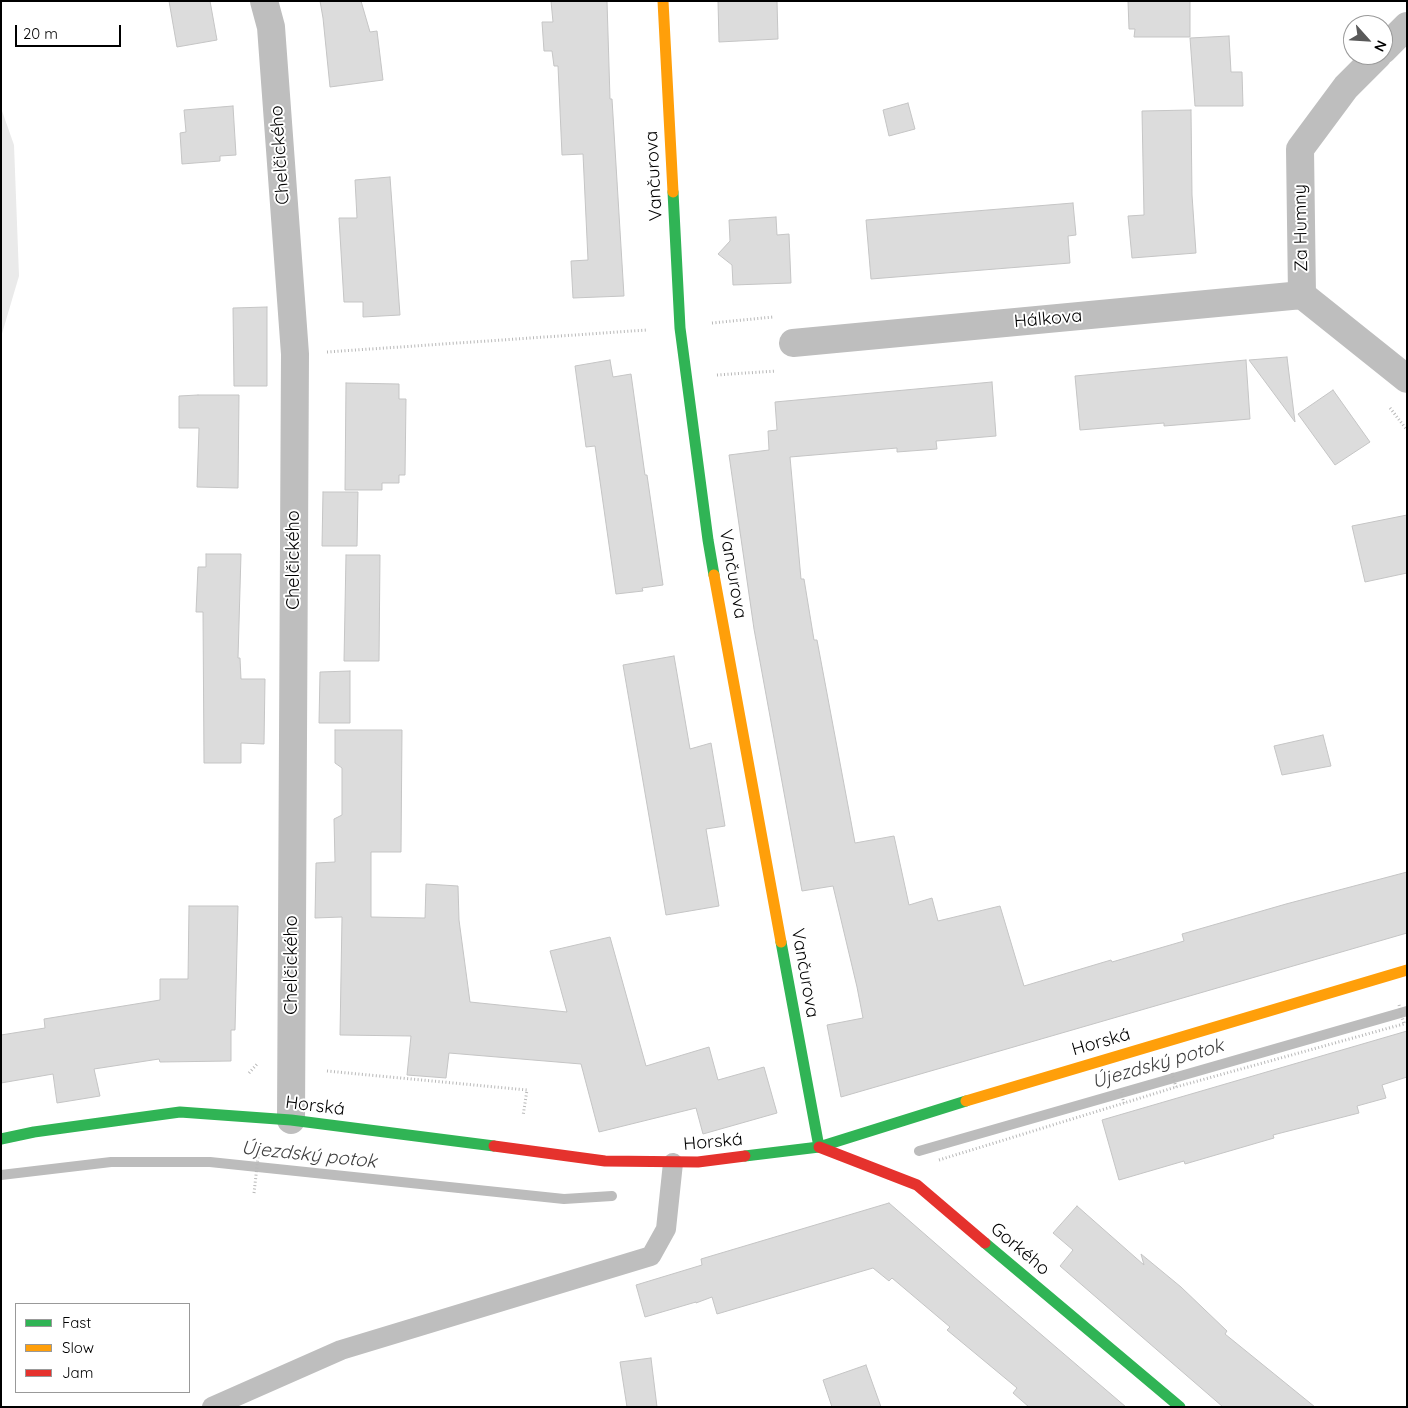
<!DOCTYPE html>
<html>
<head>
<meta charset="utf-8">
<style>
	body { margin:0 }
	#map { position:relative; width:1408px; height:1408px; overflow:hidden; background:#fff; font-family:Quicksand,sans-serif }
	canvas { display:block }
	.frame { position:absolute; inset:0; border:2px solid #000; pointer-events:none }
	.legend { position:absolute; left:15px; top:1303px; width:175px; height:90px; box-sizing:border-box; background:#fff; border:1px solid #999; margin:0; padding:6px 9px; list-style:none; font-size:15px; color:#000 }
	.legend li { display:flex; align-items:center; gap:10px; height:25px }
	.legend b { width:25px; border:1px solid #999 }
	.north { position:absolute; left:1343px; top:15px; width:50px; height:50px; box-sizing:border-box; background:#fff; border:1px solid #999; border-radius:50%; rotate:116deg; font-size:14px; font-weight:700; line-height:20px; text-align:center; color:#000 }
	.north::after { content:''; display:block; margin:auto; width:18px; height:22px; background:#595959; clip-path:polygon(50% 0,100% 100%,50% 72%,0 100%) }
	.scale { position:absolute; left:15px; top:25px; width:106px; height:22px; box-sizing:border-box; border:2px solid #000; border-top:0; padding-left:6px; font-size:15px; line-height:18px; white-space:nowrap; color:#000; -webkit-text-stroke:4px #fff; paint-order:stroke }
</style>
</head>
<body>
<div id="map">
<canvas width="1408" height="1408"></canvas>
<div class="frame"></div>
<ul class="legend">
<li><b style="height:6px;background:#30b455"></b>Fast</li>
<li><b style="height:6px;background:#ff9f0a"></b>Slow</li>
<li><b style="height:6px;background:#e5322d"></b>Jam</li>
</ul>
<div class="north">N</div>
<div class="scale">20 m</div>
</div>
<script>
const context = document.querySelector('canvas').getContext('2d');
context.lineJoin = 'round';
function paint(path, color) { context.fillStyle = color; context.fill(path, 'evenodd'); }
const poly = rows => new Path2D(rows.map(r => 'M' + r).join(''));
function trace(path, color, width, dash) { context.strokeStyle = color; context.lineWidth = width; context.lineCap = dash ? 'butt' : 'round'; context.setLineDash(dash || []); context.stroke(path); }
function drawText(font, color, halo, rows, align = 'center') {
  context.font = font + ' Quicksand,sans-serif'; context.lineWidth = 4; context.setLineDash([]); context.textBaseline = 'middle'; context.strokeStyle = halo; context.fillStyle = color; for (const [text, x, y, turn = 0] of rows) {
    context.save(); context.translate(x, y); context.rotate((+turn || 0) * Math.PI / 180); context.textAlign = isNaN(turn) ? turn : align; if (halo) context.strokeText(text, 0, 0); context.fillText(text, 0, 0); context.restore();
  }
}
const green = poly([
	[1,108,14,145,19,276,1,337]
]);
const stream = poly([
	[919,1151,1407,1011],
	[1,1175,111,1162,210,1162,564,1199,612,1196]
]);
const building = poly([
	[169,1,210,1,217,40,177,47,169,1],
	[320,1,361,1,370,32,377,31,383,80,330,87,323,18,320,1],
	[551,1,607,1,610,99,612,99,624,296,573,298,571,261,588,260,583,154,562,155,558,66,554,66,552,51,544,51,542,22,553,22,551,1],
	[718,1,777,1,778,39,719,42,718,1],
	[1128,1,1190,1,1190,37,1134,37,1135,29,1129,29,1128,1],
	[1229,36,1231,72,1242,72,1243,106,1195,106,1190,38,1229,36],
	[908,103,915,129,889,136,883,110,908,103],
	[233,106,236,155,220,156,220,161,182,164,180,133,186,132,184,110,233,106],
	[1191,110,1192,195,1196,253,1132,258,1128,216,1144,215,1142,111,1191,110],
	[390,177,400,315,363,317,363,302,344,302,339,218,357,218,355,180,390,177],
	[1073,203,1076,235,1068,236,1070,263,871,279,866,220,1073,203],
	[776,217,777,235,789,234,791,283,733,285,732,265,718,254,730,241,729,220,776,217],
	[267,307,267,386,234,386,233,308,267,307],
	[1287,357,1295,422,1249,360,1287,357],
	[610,360,613,377,631,374,645,475,647,475,663,585,642,588,643,591,616,594,595,446,586,447,575,366,610,360],
	[1246,360,1250,419,1164,426,1164,423,1080,430,1075,376,1246,360],
	[992,382,996,436,936,441,937,449,897,452,897,448,790,457,801,579,804,579,814,640,817,640,855,843,894,836,909,905,932,898,938,921,1000,906,1024,986,1111,960,1112,962,1184,941,1182,934,1286,904,1407,872,1407,933,841,1097,827,1025,863,1018,857,987,833,886,802,891,754,629,729,455,769,450,768,431,777,430,775,402,992,382],
	[346,383,399,384,399,399,406,399,405,475,399,475,399,483,382,483,382,490,345,490,346,383],
	[1333,390,1370,442,1335,465,1298,414,1333,390],
	[198,395,239,395,238,488,197,487,199,428,179,428,179,396,198,395],
	[323,492,358,492,357,546,322,546,323,492],
	[1407,515,1407,573,1365,582,1352,526,1407,515],
	[206,554,241,554,238,658,240,658,241,679,265,679,264,744,241,743,241,763,204,763,203,612,196,612,198,567,206,567,206,554],
	[346,555,380,555,379,661,344,661,346,555],
	[674,656,690,749,711,743,725,826,706,829,719,906,666,915,623,665,674,656],
	[350,671,350,723,319,723,320,672,350,671],
	[335,730,402,730,401,852,371,852,371,917,425,918,426,884,458,886,459,920,470,1002,567,1012,550,951,610,937,646,1066,709,1047,718,1080,764,1067,777,1113,703,1134,696,1108,599,1132,581,1064,449,1053,446,1078,407,1075,411,1036,340,1035,342,917,315,918,316,863,335,862,334,819,342,815,342,768,335,763,335,730],
	[1323,735,1331,766,1282,775,1274,746,1323,735],
	[189,906,238,906,235,1030,231,1030,231,1061,160,1062,159,1059,94,1069,100,1096,57,1103,53,1074,1,1083,1,1035,45,1028,44,1019,160,1000,160,979,188,979,189,906],
	[1407,1031,1407,1077,1382,1085,1386,1098,1357,1106,1359,1113,1273,1135,1274,1138,1185,1164,1184,1161,1119,1180,1102,1120,1407,1031],
	[889,1203,974,1277,1126,1407,1029,1407,1013,1393,1017,1388,947,1330,950,1327,892,1278,889,1281,873,1268,717,1314,712,1297,696,1303,696,1302,645,1317,636,1285,702,1265,701,1259,889,1203],
	[1077,1206,1144,1265,1141,1254,1181,1287,1227,1331,1225,1334,1315,1407,1223,1407,1060,1266,1073,1250,1053,1233,1077,1206],
	[651,1358,657,1407,627,1407,620,1362,651,1358],
	[866,1365,881,1407,832,1407,823,1380,866,1365]
]);
const path = poly([
	[712,323,773,317],
	[327,352,647,330],
	[717,375,776,371],
	[1390,408,1407,430],
	[1399,1005,1404,1024],
	[327,1071,527,1090,523,1116],
	[249,1073,258,1063],
	[1172,1073,1176,1087],
	[1120,1089,1124,1103],
	[939,1160,1176,1087,1407,1023],
	[254,1193,259,1149]
]);
const lane = poly([
	[212,1407,341,1350,651,1256,666,1229,673,1163]
]);
const street = poly([
	[264,1,271,27,295,354,291,1120],
	[1383,50,1407,26],
	[1378,55,1346,87,1300,149,1302,295,1407,379],
	[793,343,1302,295]
]);
const fast = poly([
	[673,192,680,328,708,540,714,575],
	[781,942,819,1147],
	[1,1139,34,1132,180,1112,291,1120,494,1146],
	[745,1156,819,1147,966,1101],
	[985,1243,1180,1407]
]);
const slow = poly([
	[663,1,673,192],
	[714,575,781,942],
	[966,1101,1407,970]
]);
const jam = poly([
	[494,1146,605,1161,698,1162,745,1156],
	[819,1147,917,1185,985,1243]
]);
const streetNames = [
	["Chelčického",280,155,-94],
	["Vančurova",654,176,-93],
	["Za Humny",1301,228,-91],
	["Hálkova",1048,319,-5],
	["Chelčického",294,560,-90],
	["Vančurova",733,574,80],
	["Chelčického",292,965,-90],
	["Vančurova",805,973,80],
	["Horská",1101,1042,-16],
	["Horská",315,1106,7],
	["Horská",713,1142,-5],
	["Gorkého",1020,1249,40]
];
const waterNames = [
	["Újezdský potok",1158,1064,-16],
	["Újezdský potok",309,1155,6]
];
paint(green, '#eaeaea');
trace(stream, '#bcbcbc', 10);
paint(building, '#dcdcdc');
trace(building, '#c5c5c5', 1);
trace(path, '#b8b8b8', 3, [1, 2.5]);
trace(lane, '#bebebe', 20);
trace(street, '#bebebe', 28);
trace(fast, '#30b455', 11);
trace(slow, '#ff9f0a', 11);
trace(jam, '#e5322d', 11);
drawText('18px', '#000', '#fff', streetNames);
drawText('italic 19px', '#404040', '#fff', waterNames);
</script>
</body>
</html>
